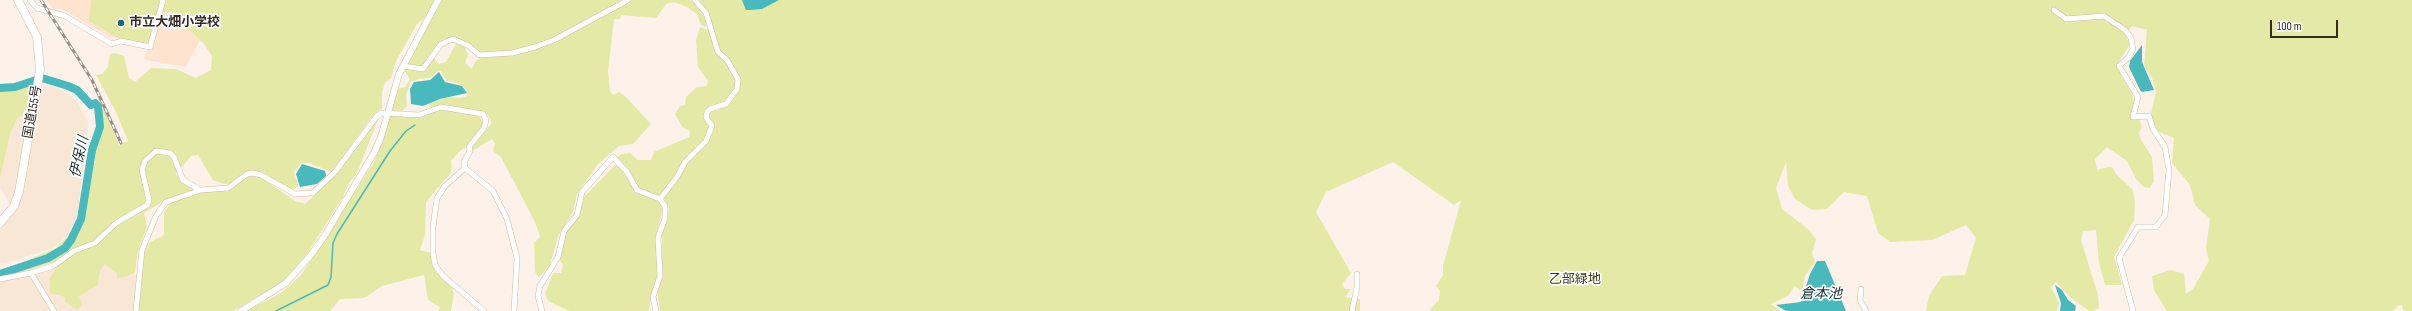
<!DOCTYPE html>
<html>
<head>
<meta charset="utf-8">
<style>
	body { margin:0 }
	#map { position:relative; width:2412px; height:311px; overflow:hidden; background:#fdf2ea; font-family:"Sofia Sans Condensed",sans-serif }
	canvas { display:block }
	.scale { position:absolute; left:2270px; top:20px; width:68px; height:18px; box-sizing:border-box; border:2px solid #352b23; border-top:0; padding-left:5px; font-size:12px; line-height:14px; white-space:nowrap; color:#352b23; -webkit-text-stroke:3px #fff; paint-order:stroke }
</style>
</head>
<body>
<div id="map">
<canvas width="2412" height="311"></canvas>
<div class="scale">100 m</div>
</div>
<script>
const context = document.querySelector('canvas').getContext('2d');
context.lineJoin = 'round';
function paint(path, color) { context.fillStyle = color; context.fill(path, 'evenodd'); }
const poly = rows => new Path2D(rows.map(r => 'M' + r).join(''));
function trace(path, color, width, dash) { context.strokeStyle = color; context.lineWidth = width; context.lineCap = dash ? 'butt' : 'round'; context.setLineDash(dash || []); context.stroke(path); }
function drawText(font, color, halo, rows, align = 'center') {
  context.font = font + ' "Sofia Sans Condensed","Noto Sans JP",sans-serif'; context.lineWidth = 3.5; context.setLineDash([]); context.textBaseline = 'middle'; context.strokeStyle = halo; context.fillStyle = color; for (const [text, x, y, turn = 0] of rows) {
    context.save(); context.translate(x, y); context.rotate((+turn || 0) * Math.PI / 180); context.textAlign = isNaN(turn) ? turn : align; if (halo) context.strokeText(text, 0, 0); context.fillText(text, 0, 0); context.restore();
  }
}
const built = poly([
	[47,0,165,0,162,13,170,11,200,40,186,67,146,60,144,58,149,44,111,37,63,10,52,8]
]);
const industrial = poly([
	[44,85,55,87,70,95,79,105,88,121,87,144,77,216,67,236,53,248,0,265,0,228,10,218,22,197,41,90],
	[32,103,18,187,11,207,0,187,0,179,10,134,18,117,22,115,26,107],
	[59,264,79,296,100,278,100,270,105,264,117,274,117,278,142,274,138,311,0,311,0,281,26,277]
]);
const green = poly([
	[91,0,160,0,149,44,116,37,89,21],
	[165,0,437,0,426,17,417,24,396,61,391,78,385,83,382,92,382,108,371,118,332,172,309,163,301,163,294,172,298,185,295,189,291,190,262,172,254,171,231,184,224,184,213,180,198,155,191,156,176,174,182,182,196,190,167,199,144,213,147,227,138,251,135,273,126,277,117,278,117,274,105,264,100,271,98,285,79,296,82,304,77,310,65,302,65,297,50,293,50,278,59,264,57,261,7,277,7,269,56,248,73,231,80,210,86,174,96,162,93,157,102,127,100,109,104,109,119,145,128,141,116,112,96,75,102,74,108,67,110,54,114,53,124,56,129,78,135,82,151,68,176,69,196,78,211,70,212,56,204,44,170,11,162,13],
	[442,0,625,0,544,42,516,50,481,54,458,39,444,41,423,67,409,66,408,63],
	[631,0,691,0,706,19,706,27,701,25,697,14,687,7,674,2,666,4,656,18,621,15,620,19,614,19,608,71,610,91,613,95,619,92,626,97,651,124,633,144,619,146,598,164,577,194,573,212,559,234,549,267,539,277,535,272,534,243,540,237,535,222,501,157,493,151,495,144,492,139,472,151,471,148,492,123,487,114,477,110,444,105,430,107,429,103,450,97,461,98,467,96,467,90,460,84,446,80,441,71,436,72,430,78,418,79,411,82,406,95,407,106,402,111,391,110,398,89,405,87,410,80,404,69,424,70,434,58,439,64,446,62,456,44,464,45,468,55,465,63,472,69,475,62,481,57,526,51],
	[697,0,2412,0,2412,311,2403,311,2402,305,2399,305,2393,311,2167,311,2154,290,2152,276,2171,270,2184,274,2186,294,2193,289,2209,261,2206,248,2210,219,2195,205,2190,185,2172,163,2174,138,2157,131,2151,114,2156,91,2152,78,2144,66,2147,30,2132,26,2125,35,2130,44,2118,63,2121,76,2132,93,2135,106,2130,116,2134,120,2139,119,2142,127,2139,133,2141,140,2152,157,2154,181,2150,188,2144,187,2136,179,2127,161,2107,147,2095,159,2097,170,2109,167,2113,168,2116,174,2133,190,2135,202,2134,220,2114,257,2122,285,2105,285,2099,263,2096,230,2083,231,2081,240,2098,295,2099,308,2093,311,2089,311,2070,297,2056,282,2051,287,2059,303,2057,311,1926,311,1929,296,1942,276,1965,275,1976,238,1966,225,1932,240,1890,242,1878,233,1867,196,1844,192,1827,209,1812,210,1795,199,1788,186,1786,162,1776,188,1782,209,1808,229,1816,239,1812,253,1815,262,1805,276,1802,292,1795,286,1788,296,1771,304,1781,311,1429,311,1439,300,1440,291,1436,286,1443,275,1443,266,1461,200,1454,205,1393,162,1326,192,1316,212,1351,273,1342,284,1345,289,1351,289,1345,297,1360,299,1360,311,660,311,657,290,662,272,662,232,669,209,664,199,638,190,628,169,617,157,622,154,630,153,638,160,651,160,654,152,689,137,690,131,682,127,675,114,680,106,685,105,686,97,697,87,707,86,708,81,698,67,696,40,700,27,707,30,711,20,706,9],
	[28,84,34,92,32,103,26,107,22,115,18,117,10,134,0,179,0,90,17,88],
	[439,109,474,114,480,117,483,125,481,131,469,146,461,150,451,161,452,170,449,175,426,202,425,235,420,250,431,253,435,271,452,287,454,293,451,311,439,311,440,307,428,300,424,275,382,286,364,298,340,299,330,311,246,311,281,293,301,275,374,162,385,134,390,115,423,117],
	[379,117,357,173,349,183,343,197,307,254,282,282,233,311,138,311,144,253,150,242,164,235,164,212,172,201,204,191,230,189,251,175,261,177,295,201,305,204,336,175],
	[615,165,620,167,635,191,659,201,663,210,655,238,659,256,658,278,651,294,649,311,569,311,548,301,545,294,553,273,561,273,563,265,559,259,562,239,582,199]
]);
const water = poly([
	[742,0,779,0,762,9,750,10,746,10],
	[2142,45,2142,62,2154,90,2142,92,2140,90,2129,67,2130,61],
	[439,72,445,82,462,86,467,93,440,99,423,106,411,104,410,89,414,82,430,80],
	[302,164,325,171,326,176,317,184,300,187,296,174],
	[1817,261,1825,261,1846,311,1786,311,1776,305,1801,302,1810,274],
	[2055,285,2062,290,2068,300,2076,306,2075,311,2060,311,2061,303]
]);
const stream = poly([
	[276,311,328,285,331,277,333,243,337,234,390,151,406,131,415,125]
]);
const river = poly([
	[0,88,15,87,42,78,68,86,77,90,91,105,95,103,98,106,100,127,92,150,81,219,71,240,65,248,48,258,0,274]
]);
const minor = poly([
	[30,0,37,8,65,16,112,44,121,41,150,47,163,0],
	[2054,10,2066,19,2104,16,2125,30,2131,38,2133,49,2129,57,2119,66,2138,97,2133,117,2149,116,2153,129,2165,147,2169,170,2165,215,2156,227,2138,227,2119,258,2133,311],
	[403,66,423,69,441,44,453,39,469,46,479,55,512,53,535,47,554,40,628,0],
	[465,168,445,186,437,198,433,227,433,254,435,265,443,276,484,311],
	[660,199,677,177,685,162,706,141,712,126,706,117,707,112,710,109,726,104,737,89,738,79,727,60,718,52,706,13,695,0],
	[31,273,54,311],
	[0,279,31,273,53,266,74,251,95,243,116,223,147,205,149,200,142,170,145,161,156,151,170,153,174,157,183,180,200,190],
	[1861,289,1860,300,1866,311],
	[136,311,142,250,156,216,166,202,201,190,228,188,247,174,253,173,261,175,295,194,313,193,335,172,377,116,382,113,419,115,441,107,483,114,486,120,484,128,469,147,470,151,464,162,465,168,493,191,507,219,517,258,514,311],
	[542,311,538,296,540,286,558,257,564,231,577,215,582,192,613,157,627,172,637,190,660,199,665,206,665,218,658,238,660,276,653,297,656,311],
	[1352,311,1357,287,1357,274]
]);
const tertiary = poly([
	[241,311,286,283,311,255,325,235,374,153,381,137,399,74,438,0]
]);
const trunk = poly([
	[0,223,14,206,19,192,40,70,37,37,18,0]
]);
const rail = poly([
	[41,0,92,80,121,143]
]);
const markers = [
	[121,23,4,"#1e6774"]
];
const poiNames = [
	["市立大畑小学校",129,23]
];
const streetNames = [
	["国道155号",33,112,-80]
];
const parkNames = [
	["乙部緑地",1575,280]
];
const waterNames = [
	["伊保川",80,157,-78],
	["倉本池",1821,294]
];
paint(built, '#fee4cf');
paint(industrial, '#f9e7d6');
paint(green, '#e4e9a6');
paint(water, '#48babd');
trace(stream, '#48babd', 1.5);
trace(river, '#48babd', 8);
trace(minor, '#d3baa6', 6);
trace(tertiary, '#d3baa6', 7);
trace(trunk, '#d3baa6', 9);
trace(minor, '#fff', 5);
trace(tertiary, '#fff', 6);
trace(trunk, '#fff', 8);
trace(rail, '#988e86', 3);
trace(rail, '#fff', 1.5, [4.5]);
for (const [x, y, r, color] of markers) { const dot = new Path2D(); dot.arc(x, y, r, 0, 2 * Math.PI); context.fillStyle = color; context.fill(dot); trace(dot, '#fff', 1.5); }
drawText('bold 13px', '#352b23', '#fff', poiNames, 'left');
drawText('13px', '#352b23', '#fff', streetNames);
drawText('13px', '#393b0f', '#fff', parkNames);
drawText('italic 14px', '#193233', '#fff', waterNames);
</script>
</body>
</html>
